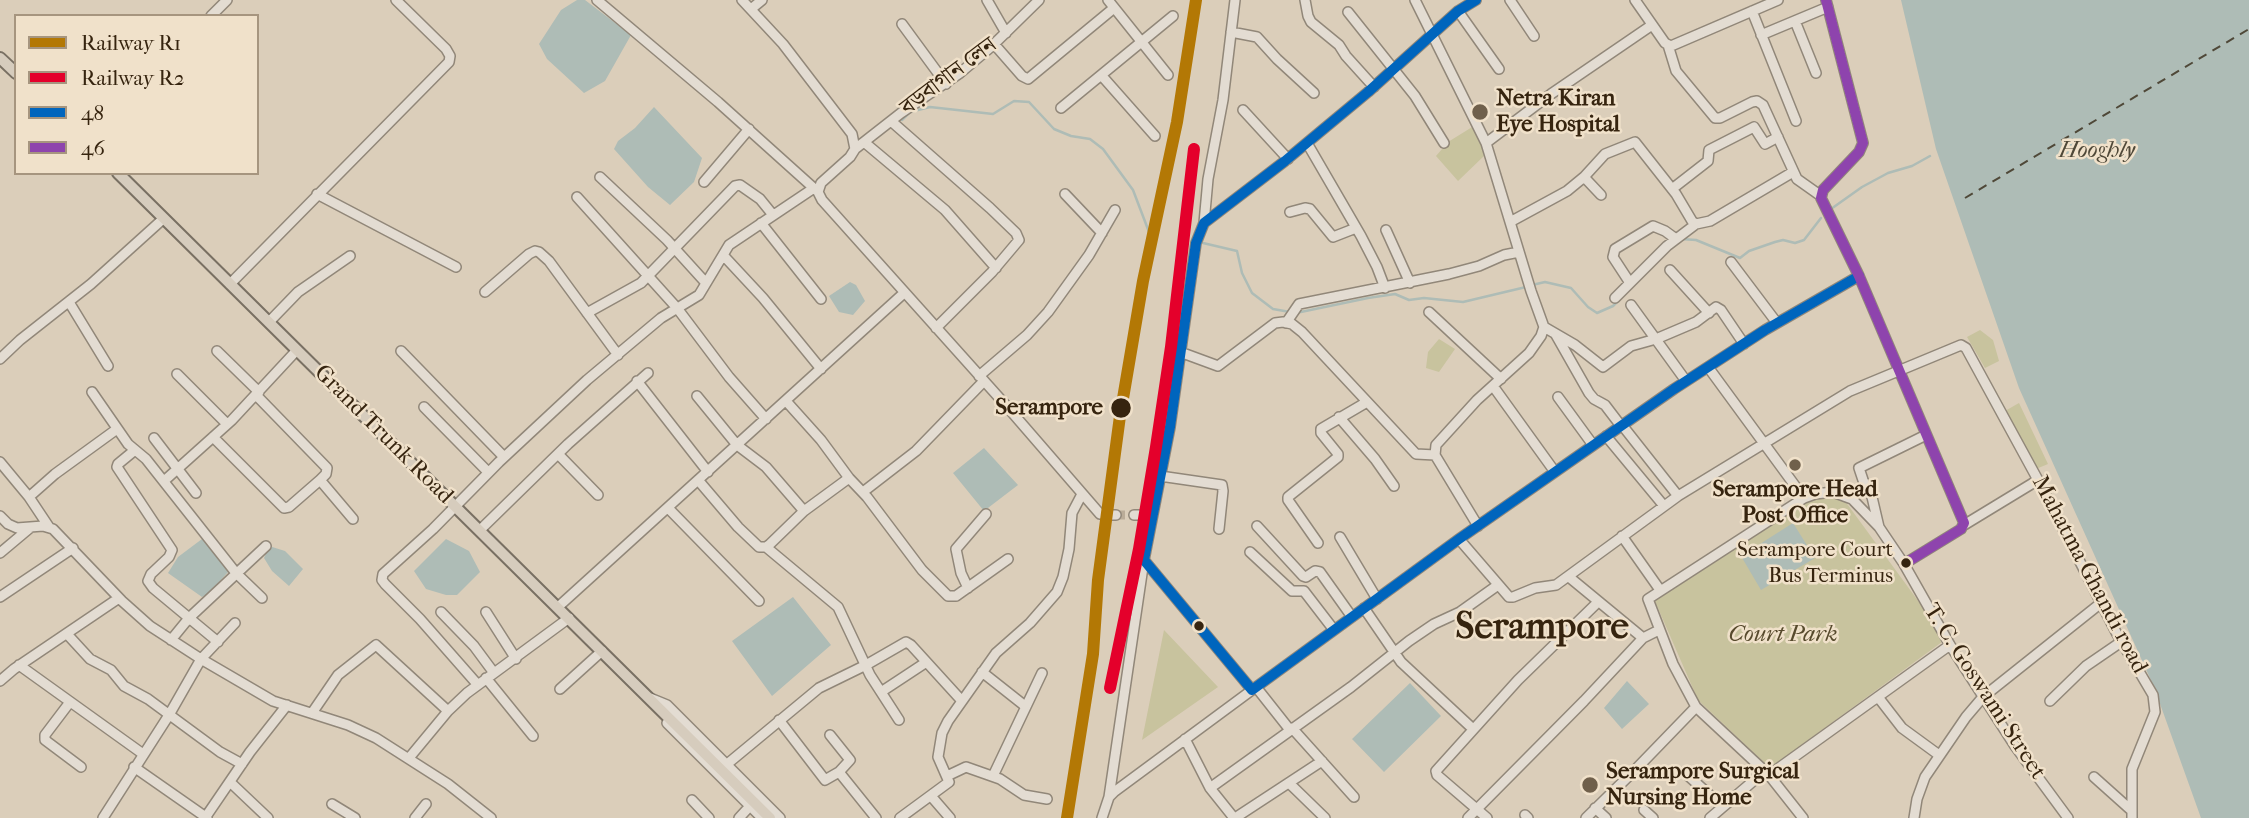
<!DOCTYPE html>
<html>
<head>
<meta charset="utf-8">
<style>
	body { margin:0 }
	#map { position:relative; width:2249px; height:818px; overflow:hidden; background:#dbceba; font-family:"IM FELL French Canon",serif }
	canvas { display:block }
	.legend { position:absolute; left:14px; top:14px; width:245px; height:161px; box-sizing:border-box; background:#f0e1ca; border:2px solid #a6957f; margin:0; padding:9px 12px; list-style:none; font-size:21px; color:#36240f }
	.legend li { display:flex; align-items:center; gap:14px; height:35px }
	.legend b { width:35px; border:2px solid #a6957f }
</style>
</head>
<body>
<div id="map">
<canvas width="2249" height="818"></canvas>
<ul class="legend">
<li><b style="height:9px;background:#b37805"></b>Railway R1</li>
<li><b style="height:9px;background:#e4002b"></b>Railway R2</li>
<li><b style="height:9px;background:#0065bd"></b>48</li>
<li><b style="height:9px;background:#8e44ad"></b>46</li>
</ul>
</div>
<script>
const context = document.querySelector('canvas').getContext('2d');
context.lineJoin = 'round';
function paint(path, color) { context.fillStyle = color; context.fill(path, 'evenodd'); }
const poly = rows => new Path2D(rows.map(r => 'M' + r).join(''));
function trace(path, color, width, dash) { context.strokeStyle = color; context.lineWidth = width; context.lineCap = dash ? 'butt' : 'round'; context.setLineDash(dash || []); context.stroke(path); }
function drawText(font, color, halo, rows, align = 'center') {
  context.font = font + ' "IM FELL French Canon","Noto Serif Bengali",serif'; context.lineWidth = 5; context.setLineDash([]); context.textBaseline = 'middle'; context.strokeStyle = halo; context.fillStyle = color; for (const [text, x, y, turn = 0] of rows) {
    context.save(); context.translate(x, y); context.rotate((+turn || 0) * Math.PI / 180); context.textAlign = isNaN(turn) ? turn : align; if (halo) context.strokeText(text, 0, 0); context.fillText(text, 0, 0); context.restore();
  }
}
const green = poly([
	[1477,124,1484,156,1458,181,1436,156,1448,142],
	[1980,330,1993,340,1999,361,1985,368,1967,337],
	[1439,339,1455,349,1439,372,1426,368,1428,352],
	[2019,403,2048,464,2036,469,2005,411],
	[1811,490,1845,501,1946,639,1770,768,1698,700,1654,599,1723,555],
	[1164,630,1218,687,1142,740]
]);
const water = poly([
	[577,0,585,0,631,35,605,81,584,93,547,59,539,44,561,10],
	[1901,0,2249,0,2249,818,2201,818,2154,687,2019,388,1936,149],
	[654,107,702,158,694,182,670,205,648,187,614,149,618,141,635,128],
	[850,282,856,285,865,301,853,315,839,312,829,296],
	[984,448,1018,485,984,511,953,473],
	[1793,523,1815,558,1761,590,1741,556],
	[202,539,229,571,209,593,202,597,168,573,178,557],
	[446,539,469,551,480,572,457,595,446,595,426,589,414,571],
	[269,546,285,551,303,569,289,586,272,571,264,558],
	[793,597,831,645,772,696,732,641],
	[1627,681,1649,704,1622,729,1604,708],
	[1410,683,1441,716,1384,772,1352,739]
]);
const stream = poly([
	[902,120,910,112,930,107,993,114,1014,101,1029,102,1054,129,1071,136,1090,139,1103,149,1133,190,1149,232],
	[1831,209,1862,187,1888,173,1912,166,1930,156],
	[1681,239,1696,240,1740,258,1749,251,1775,242,1783,240,1795,243,1804,240,1821,218],
	[1203,243,1237,251,1242,273,1252,293,1273,309,1290,312],
	[1532,285,1545,282,1571,288,1588,307,1597,313,1613,306,1619,300],
	[1296,313,1368,298,1395,294,1409,300,1424,298,1463,302,1526,287]
]);
const ferry = poly([
	[1965,198,2249,29]
]);
const minorTunnel = poly([
	[1116,515,1134,515]
]);
const minor = poly([
	[597,0,718,102,817,191],
	[742,0,783,44,852,134,855,149,850,157,821,183,818,192,822,200,1003,402,1100,514],
	[987,0,1006,33],
	[1108,0,1168,75],
	[1305,0,1308,16,1311,22,1339,45,1346,56,1374,87],
	[1415,0,1486,143,1551,94,1652,25],
	[1476,0,1458,11,1368,92,1285,161,1204,223,1196,243,1170,427,1144,560,1252,690,1459,539,1674,389,1765,330,1859,276],
	[1510,0,1534,36],
	[1635,0,1665,43,1671,46,1778,0],
	[1826,0,1863,143,1859,152,1823,190,1821,198,1859,276,1964,523,1961,529,1904,564],
	[751,9,762,0],
	[1458,11,1499,69],
	[1752,11,1796,121],
	[1348,12,1415,96,1444,143],
	[211,16,227,0],
	[1795,21,1816,73],
	[902,24,946,84],
	[1231,32,1257,37,1277,59,1314,93],
	[1761,35,1828,7],
	[994,44,1022,76,1028,79,1114,8],
	[1668,45,1676,71,1715,118,1720,118,1752,102,1757,101,1763,105,1797,179,1821,196],
	[1102,76,1155,136],
	[1061,108,1173,16],
	[1243,110,1288,159],
	[891,121,990,208,1016,233,1019,240,992,272,936,328],
	[864,142,945,210,996,268],
	[1307,143,1361,236,1377,267,1385,288],
	[855,149,901,113,960,73,992,46,1039,0],
	[600,177,667,240,706,283],
	[704,182,749,129],
	[1672,189,1708,161,1709,150,1754,127,1765,144,1778,137],
	[317,194,456,267],
	[1065,194,1102,233],
	[1601,195,1584,177,1605,154,1635,142,1676,194,1692,221,1696,224,1710,221,1793,172],
	[577,197,677,308,729,377,766,419],
	[1290,212,1305,208,1310,209,1333,237,1356,228],
	[1510,222,1567,191,1584,177],
	[761,223,821,299],
	[1204,223,1208,179,1223,100,1235,0],
	[1386,230,1410,283],
	[723,255,763,298,821,369],
	[1731,262,1777,323],
	[1670,270,1709,313],
	[1630,283,1613,257,1615,249,1653,226,1665,231,1676,239],
	[230,284,449,62,450,56,446,49,396,0],
	[485,292,529,254,535,251,539,252,549,261,618,355],
	[1615,298,1667,246,1696,224],
	[69,302,108,366],
	[1631,305,1686,381],
	[1429,312,1501,379],
	[587,313,641,283,735,186,740,185,760,199,773,215],
	[269,322,298,292,350,256],
	[1286,323,1299,304,1449,274,1479,266,1504,255,1519,252],
	[1544,327,1575,345,1603,367,1631,346,1656,339,1696,322,1716,307,1721,310,1744,344],
	[1556,335,1589,393,1594,399,1605,405,1621,426],
	[217,351,259,392],
	[401,351,504,457],
	[1180,352,1218,366,1275,323,1283,322,1292,324,1302,332,1416,454,1435,455],
	[0,359,20,340,91,284,163,219],
	[1708,367,1804,498],
	[177,374,227,424],
	[979,376,1027,335,1048,312,1089,255,1115,210],
	[637,381,708,472],
	[1493,386,1555,472],
	[92,392,128,444,146,459,236,573,262,598],
	[256,395,327,468,326,474,320,480],
	[697,396,737,445,766,467,804,511,849,478,867,497,922,570,948,596,956,596,1008,559],
	[1558,397,1593,445],
	[786,401,821,440,849,478],
	[424,407,488,472],
	[1339,417,1375,459,1394,486],
	[1622,425,1678,496],
	[1606,436,1664,506],
	[213,437,284,508,289,507,320,480,353,519],
	[154,438,196,493],
	[135,450,118,464,117,467,172,550,169,557,151,574,148,581,153,588,218,642],
	[558,454,598,495],
	[0,462,29,497,49,527],
	[1160,476,1222,485,1223,491,1219,529],
	[698,480,738,527,759,547,766,547,770,544,804,511],
	[164,481,232,420,297,350],
	[863,492,916,451,984,381],
	[29,497,55,474,117,429],
	[668,508,759,601],
	[1112,515,1116,515],
	[1134,515,1139,515],
	[0,516,8,524,17,528,43,526,53,529,122,601,150,626,201,659,273,701,348,725,376,738,448,784,491,818],
	[1964,525,2038,480],
	[1257,526,1303,576,1306,577,1315,571,1320,572,1352,617],
	[1478,526,1435,455,1436,445,1477,400,1529,353,1541,336,1544,327,1531,291,1486,143],
	[1879,527,1872,497,1863,480,1859,468,1926,435],
	[480,530,568,444,648,373],
	[1622,536,1660,590],
	[1340,537,1377,599],
	[1459,539,1509,597,1513,597,1535,588,1556,585,1678,496,1850,391,1961,345,1966,348,2038,480,2117,634,2153,695,2155,712,2132,769,2132,818],
	[1318,543,1288,500,1288,497,1338,457,1338,454,1321,433,1321,429,1367,402],
	[766,547,838,607,870,675,899,720],
	[1250,552,1292,591,1304,591,1334,630],
	[0,553,31,527],
	[1569,577,1643,638],
	[968,588,961,573,956,549,986,514],
	[0,597,73,548],
	[558,607,904,293],
	[1364,608,1401,662,1473,729],
	[441,612,474,646,494,673],
	[486,612,516,659],
	[67,634,90,659,111,670,124,686,148,699,220,752,242,764],
	[171,640,189,618,266,546],
	[1950,645,1769,775,1696,707,1673,664,1648,599,1804,498,1815,494,1833,492,1852,499,1879,527,1904,564,1950,645,2015,746,2068,818],
	[19,665,143,754],
	[982,672,1025,706],
	[486,678,533,736],
	[0,681,14,669,119,598],
	[478,685,420,619,385,584,382,580,383,574,433,529,499,462,587,380,661,318,699,295,729,245,814,188],
	[1256,687,1290,730],
	[560,689,602,651],
	[881,692,925,663],
	[1878,697,1902,728,1939,755],
	[650,698,667,705,780,818],
	[2050,701,2086,666,2121,642],
	[70,702,45,735,45,740,81,767],
	[312,713,338,675,376,645,448,711],
	[779,720,825,780,839,772,850,760,830,735],
	[667,723,762,818],
	[1292,728,1354,797],
	[1185,739,1210,788,1234,818],
	[409,758,448,711,467,693,569,618],
	[726,765,819,688,866,665,906,642,911,645,962,701],
	[134,767,207,818],
	[839,772,876,818],
	[1684,772,1722,806],
	[1769,775,1803,818],
	[947,776,966,767,1000,779,1024,795,1047,799],
	[993,776,1042,673],
	[2094,777,2132,811],
	[230,782,268,818],
	[1289,783,1325,818],
	[1210,788,1351,687,1409,641,1434,624,1460,612,1498,585],
	[931,796,950,818],
	[1109,797,1144,560],
	[692,800,709,818],
	[332,804,355,818],
	[1595,808,1606,818],
	[1644,810,1653,818],
	[1525,815,1528,818],
	[103,818,169,715,201,659,235,623],
	[205,818,250,752,287,705],
	[415,818,426,804],
	[739,818,750,806],
	[900,818,949,782,938,757,942,733,948,721,996,653,1030,623,1057,592,1063,577,1069,549,1072,513,1082,494],
	[1102,818,1109,797,1114,792,1252,690],
	[1235,818,1322,761],
	[1468,818,1584,701,1643,638,1659,630],
	[1487,818,1437,775,1436,771,1518,680,1598,602],
	[1586,818,1637,768,1696,707],
	[1710,818,1765,771],
	[1914,818,1917,799,1925,777,1966,717,1983,697,2101,603]
]);
const major = poly([
	[0,58,16,73],
	[118,173,770,818]
]);
const bus1 = poly([
	[1476,0,1458,11,1368,92,1285,161,1204,223,1196,243,1170,427,1144,560,1252,690,1459,539,1674,389,1765,330,1859,276]
]);
const bus2 = poly([
	[1826,0,1863,143,1859,152,1823,190,1821,198,1859,276,1964,523,1961,529,1904,564]
]);
const rail1 = poly([
	[1067,818,1093,654,1098,580,1120,416,1143,281,1177,122,1196,0]
]);
const rail2 = poly([
	[1110,688,1139,549,1156,447,1171,347,1194,149]
]);
const markers = [
	[1480,112,9,"#70604b"],
	[1121,408,11,"#36240f"],
	[1795,465,7,"#70604b"],
	[1906,563,6,"#36240f"],
	[1199,626,6,"#36240f"],
	[1590,785,9,"#70604b"]
];
const busNames = [
	["Serampore Court",1893,551],
	["Bus Terminus",1893,577]
];
const streetNames = [
	["বড়বাগান লেন",949,77,-37],
	["Grand Trunk Road",383,435,45],
	["Mahatma Ghandi road",2089,575,62],
	["T. C. Goswami Street",1984,692,57]
];
const poiNames = [
	["Netra Kiran",1496,99],
	["Eye Hospital",1496,125],
	["Serampore Head",1795,490,"center"],
	["Post Office",1795,516,"center"],
	["Serampore Surgical",1606,772],
	["Nursing Home",1606,798]
];
const stopNames = [
	["Serampore",1103,408]
];
const parkNames = [
	["Court Park",1783,635]
];
const waterNames = [
	["Hooghly",2097,151]
];
const townNames = [
	["Serampore",1542,629]
];
paint(green, '#c8c39e');
paint(water, '#aebcb6');
trace(stream, '#aebcb6', 2.5);
trace(ferry, '#4f4838', 2, [9, 7]);
trace(minorTunnel, '#baac98', 9, [9, 4.5]);
trace(minor, '#918779', 12);
trace(major, '#797063', 14);
trace(minor, '#e3dcd2', 9);
trace(major, '#d6ccbd', 10);
trace(bus1, '#0065bd', 10);
trace(bus2, '#8e44ad', 10);
trace(rail1, '#b37805', 12);
trace(rail2, '#e4002b', 12);
for (const [x, y, r, color] of markers) { const dot = new Path2D(); dot.arc(x, y, r, 0, 2 * Math.PI); context.fillStyle = color; context.fill(dot); trace(dot, '#f0e1ca', 2.5); }
drawText('21px', '#36240f', '#f0e1ca', busNames, 'right');
drawText('23px', '#36240f', '#f0e1ca', streetNames);
drawText('bold 23px', '#36240f', '#f0e1ca', poiNames, 'left');
drawText('bold 23px', '#36240f', '#f0e1ca', stopNames, 'right');
drawText('italic 23px', '#574a2d', '#f0e1ca', parkNames);
drawText('italic 24px', '#4f4838', '#f0e1ca', waterNames);
drawText('bold 37px', '#36240f', '#f0e1ca', townNames);
</script>
</body>
</html>
